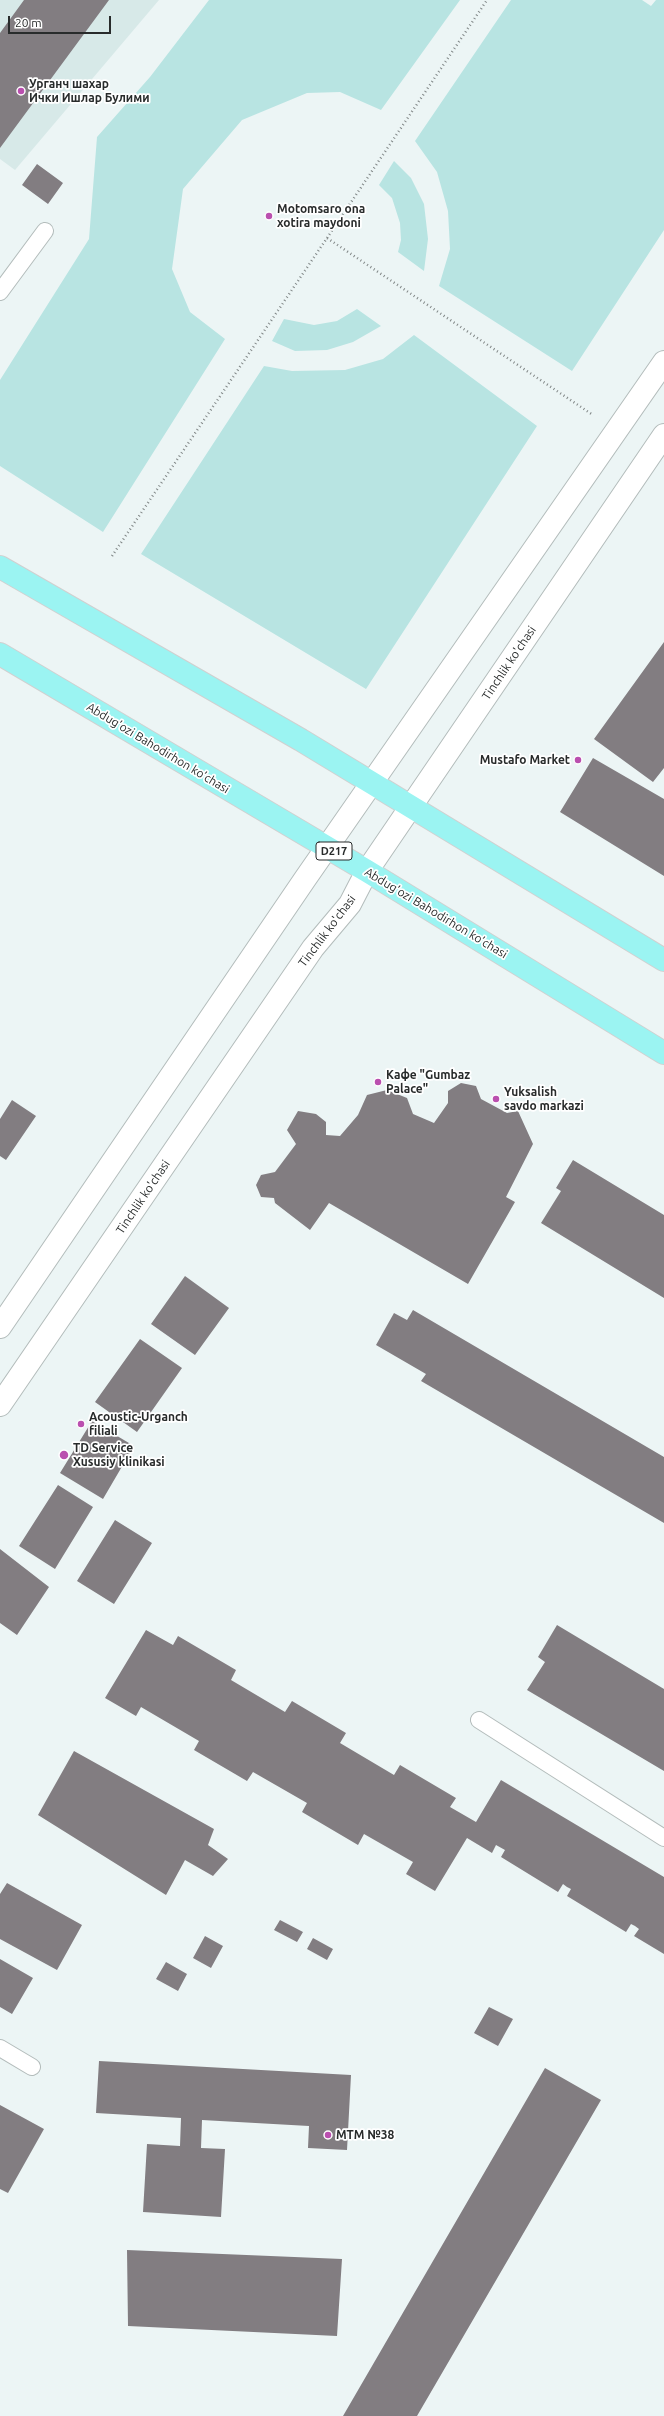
<!DOCTYPE html>
<html>
<head>
<meta charset="utf-8">
<style>
	body { margin:0 }
	#map { position:relative; width:664px; height:2416px; overflow:hidden; background:#ecf5f5; font-family:Ubuntu,sans-serif }
	canvas { display:block }
	.scale { position:absolute; left:8px; top:16px; width:103px; height:18px; box-sizing:border-box; border:2px solid #282b2b; border-top:0; padding-left:5px; font-size:12px; line-height:14px; white-space:nowrap; color:#282b2b; -webkit-text-stroke:3px #fff; paint-order:stroke }
</style>
</head>
<body>
<div id="map">
<canvas width="664" height="2416"></canvas>
<div class="scale">20 m</div>
</div>
<script>
const context = document.querySelector('canvas').getContext('2d');
context.lineJoin = 'round';
function paint(path, color) { context.fillStyle = color; context.fill(path, 'evenodd'); }
const poly = rows => new Path2D(rows.map(r => 'M' + r).join(''));
function trace(path, color, width, dash) { context.strokeStyle = color; context.lineWidth = width; context.lineCap = dash ? 'butt' : 'round'; context.setLineDash(dash || []); context.stroke(path); }
function drawText(font, color, halo, rows, align = 'center') {
  context.font = font + ' Ubuntu,sans-serif'; context.lineWidth = 3.5; context.setLineDash([]); context.textBaseline = 'middle'; context.strokeStyle = halo; context.fillStyle = color; for (const [text, x, y, turn = 0] of rows) {
    context.save(); context.translate(x, y); context.rotate((+turn || 0) * Math.PI / 180); context.textAlign = isNaN(turn) ? turn : align; if (halo) context.strokeText(text, 0, 0); context.fillText(text, 0, 0); context.restore();
  }
}
const built = poly([
	[0,0,159,0,15,170,0,159]
]);
const green = poly([
	[209,0,460,0,381,110,340,92,307,93,242,120,183,189,172,269,190,312,225,339,103,532,0,466,0,380,89,239,97,137,150,77],
	[511,0,642,0,651,6,656,0,664,0,664,230,572,371,439,286,450,249,448,211,437,172,415,141],
	[394,161,411,178,424,204,428,239,424,271,398,252,401,240,400,223,392,198,379,185],
	[357,309,381,326,353,342,327,350,295,351,272,341,284,319,314,325,337,321],
	[414,335,537,426,366,689,141,554,264,366,292,371,345,370,383,359]
]);
const building = poly([
	[24,0,109,0,0,148,0,33],
	[37,164,63,183,48,204,22,185],
	[664,642,664,768,653,782,594,739],
	[593,758,664,799,664,876,560,812],
	[461,1083,476,1086,481,1099,507,1113,518,1111,533,1144,506,1197,515,1202,468,1284,329,1203,310,1230,275,1203,274,1198,261,1197,256,1185,261,1175,275,1172,296,1144,287,1130,298,1111,316,1114,326,1122,326,1135,340,1136,358,1115,367,1095,387,1090,407,1098,413,1114,434,1123,448,1103,448,1091],
	[12,1100,36,1116,6,1160,0,1156,0,1119],
	[573,1160,664,1215,664,1298,541,1223,561,1191,556,1188],
	[185,1276,229,1308,195,1355,151,1324],
	[413,1310,664,1457,664,1523,421,1381,426,1374,376,1345,394,1313,407,1320],
	[140,1339,182,1368,137,1432,95,1402],
	[92,1421,134,1446,103,1499,60,1473],
	[58,1485,93,1507,55,1569,19,1546],
	[115,1520,152,1543,114,1604,77,1581],
	[0,1549,49,1587,17,1635,0,1623],
	[557,1625,664,1689,664,1771,527,1690,545,1662,538,1657],
	[146,1630,173,1645,178,1636,236,1670,231,1680,285,1712,292,1701,346,1733,340,1743,394,1775,400,1765,456,1798,450,1807,476,1822,501,1780,664,1877,664,1954,634,1936,639,1929,635,1926,631,1924,626,1932,567,1896,571,1889,567,1887,563,1884,558,1892,501,1857,505,1850,496,1845,492,1853,467,1838,435,1891,406,1874,413,1862,364,1834,358,1845,302,1812,307,1803,253,1772,247,1781,194,1750,199,1741,141,1707,136,1716,105,1698],
	[74,1751,214,1829,208,1845,228,1859,213,1876,185,1860,166,1895,38,1815],
	[7,1883,82,1925,57,1970,0,1939,0,1894],
	[280,1920,303,1932,297,1942,274,1930],
	[205,1936,223,1946,211,1968,193,1958],
	[313,1938,333,1949,327,1960,307,1949],
	[0,1959,33,1978,12,2014,0,2007],
	[166,1962,187,1974,178,1991,156,1979],
	[489,2007,513,2019,498,2046,474,2033],
	[99,2061,351,2075,347,2150,308,2148,309,2126,202,2120,201,2148,225,2149,221,2217,143,2212,147,2144,180,2146,181,2118,96,2113],
	[545,2068,601,2100,417,2416,343,2416],
	[0,2105,44,2129,8,2193,0,2189],
	[127,2250,342,2259,337,2336,128,2326]
]);
const path = poly([
	[327,238,487,0],
	[112,556,327,238,593,415]
]);
const lane = poly([
	[0,292,45,231],
	[479,1720,664,1838],
	[0,2048,32,2067]
]);
const secondary = poly([
	[0,1327,305,879,664,362],
	[0,1405,313,948,350,904,367,871,664,435]
]);
const primary = poly([
	[0,567,301,740,664,960],
	[0,654,367,871,664,1053]
]);
const markers = [
	[21,91,4,"#ba4faf"],
	[269,216,4,"#ba4faf"],
	[578,760,4,"#ba4faf"],
	[378,1082,4,"#ba4faf"],
	[496,1099,4,"#ba4faf"],
	[81,1424,4,"#ba4faf"],
	[64,1455,5,"#ba4faf"],
	[328,2135,4,"#ba4faf"]
];
const shields = [
	[334,851,36]
];
const shieldNames = [
	["D217",334,851]
];
const poiNames = [
	["Урганч шахар",29,84],
	["Ички Ишлар Булими",29,98],
	["Motomsaro ona",277,209],
	["xotira maydoni",277,223],
	["Mustafo Market",570,760,"right"],
	["Кафе \"Gumbaz",386,1075],
	["Palace\"",386,1089],
	["Yuksalish",504,1092],
	["savdo markazi",504,1106],
	["Acoustic-Urganch",89,1417],
	["filiali",89,1431],
	["TD Service",73,1448],
	["Xususiy klinikasi",73,1462],
	["МТМ №38",336,2135]
];
const streetNames = [
	["Tinchlik ko'chasi",509,663,-56],
	["Abdug’ozi Bahodirhon ko’chasi",158,748,31],
	["Abdug’ozi Bahodirhon ko’chasi",436,913,31],
	["Tinchlik ko'chasi",327,931,-53],
	["Tinchlik ko'chasi",143,1197,-56]
];
paint(built, '#d7e9e8');
paint(green, '#b8e4e2');
paint(building, '#827d81');
trace(lane, '#b3bcbb', 18);
trace(secondary, '#b3bcbb', 24);
trace(primary, '#d0d0d0', 24);
trace(path, '#818787', 2.5, [1, 3]);
trace(lane, '#fff', 16);
trace(secondary, '#fff', 22);
trace(primary, '#9bf4f2', 22);
for (const [x, y, r, color] of markers) { const dot = new Path2D(); dot.arc(x, y, r, 0, 2 * Math.PI); context.fillStyle = color; context.fill(dot); trace(dot, '#fff', 1.5); }
for (const [x, y, w] of shields) { const box = new Path2D(); box.roundRect(x - w / 2, y - 9, w, 18, 3); context.fillStyle = '#fff'; context.fill(box); trace(box, '#282b2b', 1); }
drawText('bold 11px', '#282b2b', null, shieldNames);
drawText('bold 12px', '#282b2b', '#fff', poiNames, 'left');
drawText('12px', '#282b2b', '#fff', streetNames);
</script>
</body>
</html>
